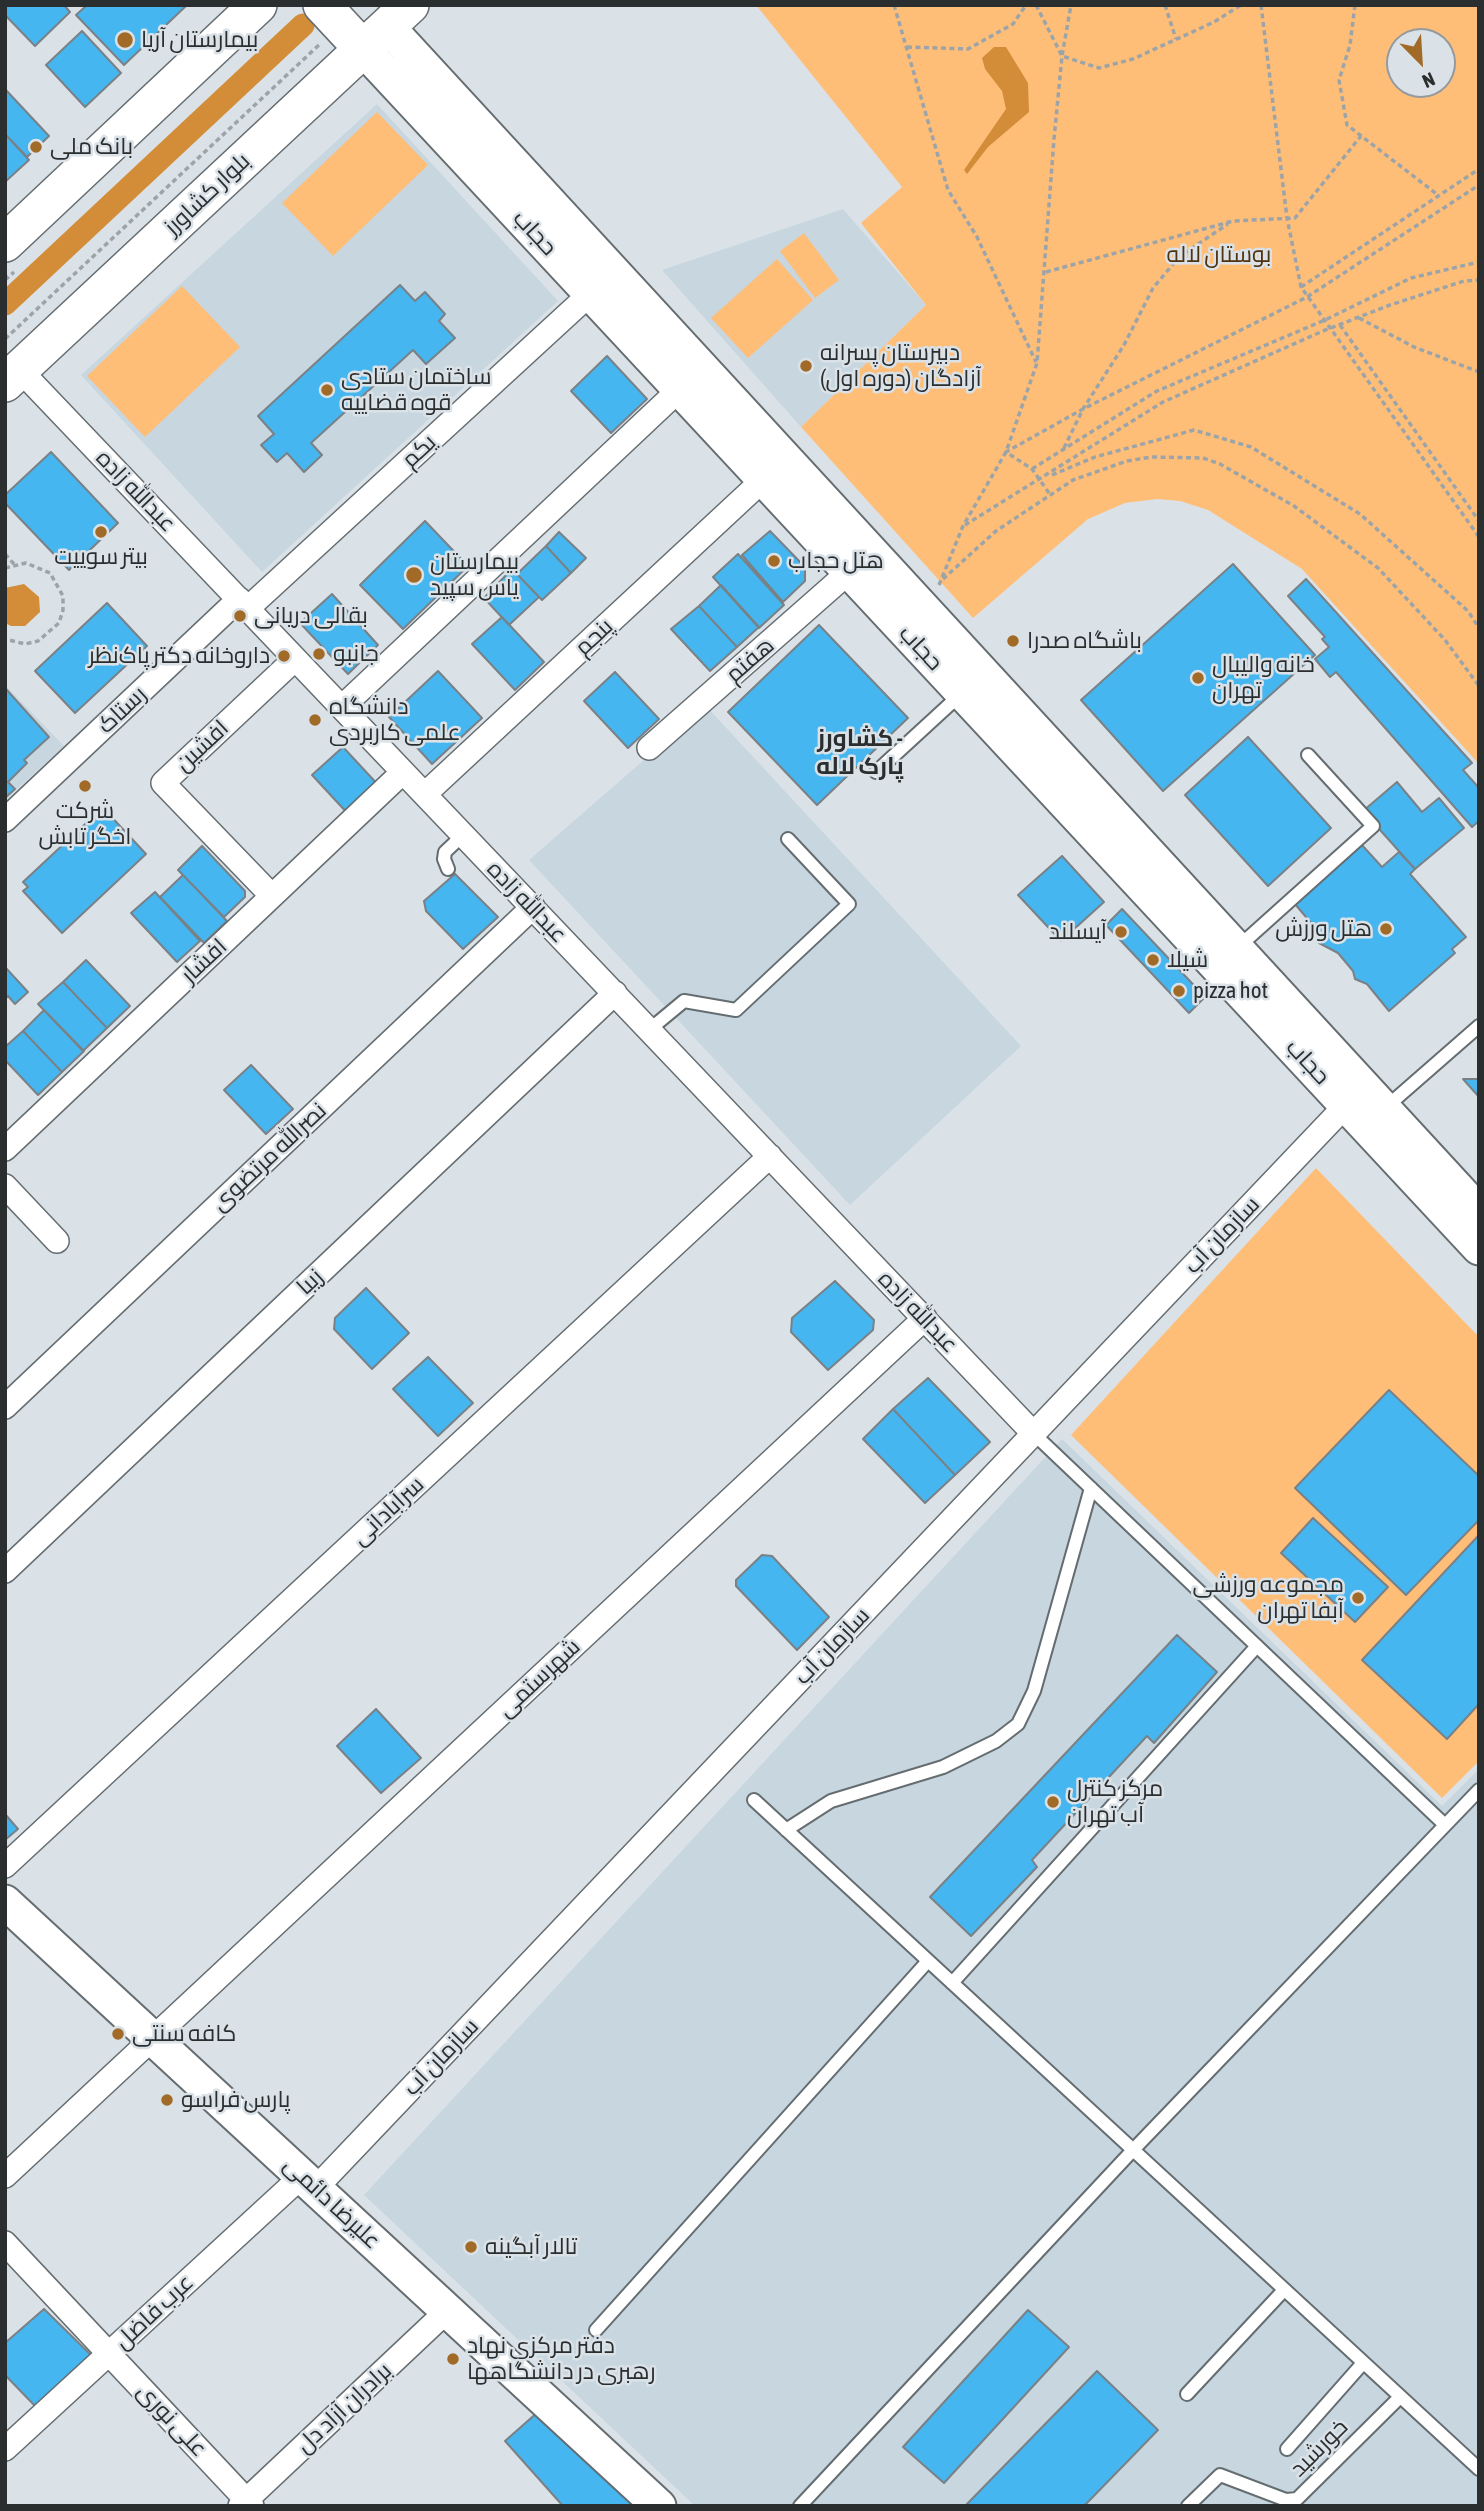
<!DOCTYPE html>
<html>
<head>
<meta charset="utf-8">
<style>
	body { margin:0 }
	#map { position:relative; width:1484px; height:2511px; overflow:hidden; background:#dae2e8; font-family:"Asap Condensed",sans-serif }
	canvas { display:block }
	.frame { position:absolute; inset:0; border:7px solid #2a2e2f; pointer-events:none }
	.north { position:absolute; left:1386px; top:28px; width:70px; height:70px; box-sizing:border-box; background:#dae2e8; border:2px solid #949a9e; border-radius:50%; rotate:156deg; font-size:19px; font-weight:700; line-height:28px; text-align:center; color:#2a2e2f }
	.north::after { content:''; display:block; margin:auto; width:24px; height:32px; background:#a16a26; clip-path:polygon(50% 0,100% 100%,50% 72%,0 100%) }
</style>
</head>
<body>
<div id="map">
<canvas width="1484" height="2511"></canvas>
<div class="frame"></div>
<div class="north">N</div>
</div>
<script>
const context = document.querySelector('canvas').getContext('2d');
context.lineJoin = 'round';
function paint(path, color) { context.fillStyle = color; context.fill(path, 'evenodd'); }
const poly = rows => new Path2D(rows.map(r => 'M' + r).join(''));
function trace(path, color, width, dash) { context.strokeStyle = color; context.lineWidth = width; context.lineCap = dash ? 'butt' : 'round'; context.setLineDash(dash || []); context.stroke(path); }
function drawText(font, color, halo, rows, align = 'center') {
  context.font = font + ' "Asap Condensed",Cairo,sans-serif'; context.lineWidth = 5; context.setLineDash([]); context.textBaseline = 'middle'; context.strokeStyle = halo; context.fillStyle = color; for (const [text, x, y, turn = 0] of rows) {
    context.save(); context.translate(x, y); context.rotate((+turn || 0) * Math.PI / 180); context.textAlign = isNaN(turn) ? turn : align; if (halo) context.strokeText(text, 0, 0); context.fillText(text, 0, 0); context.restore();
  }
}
const built = poly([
	[377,104,558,301,262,572,81,375],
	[843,209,926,305,801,427,662,270],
	[5,685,64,746,5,800],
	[706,706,1021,1046,850,1205,529,860],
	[1062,1439,1442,1806,1479,1769,1479,2506,695,2506,364,2195]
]);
const green = poly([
	[756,5,1479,5,1479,764,1302,569,1208,510,1180,501,1157,499,1125,503,1088,519,973,618,801,427,926,305,861,223,902,187],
	[1400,42,1442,42,1442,84,1400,84],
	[377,112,428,165,333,256,282,203],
	[804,233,839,280,815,298,780,251],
	[777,259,813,300,748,358,711,318],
	[182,286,240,347,145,437,87,376],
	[1316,1168,1479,1337,1479,1761,1442,1798,1071,1435]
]);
const water = poly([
	[994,47,1006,47,1028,83,1029,112,988,147,967,174,964,170,1006,109,1002,91,985,69,982,58],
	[24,584,39,597,40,612,25,626,11,626,5,623,5,588]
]);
const canal = poly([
	[5,304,303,25]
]);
const building = poly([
	[5,5,64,5,70,12,35,46,5,15,5,5],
	[87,5,187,5,124,65,76,15,87,5],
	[82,31,121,73,85,107,46,65,82,31],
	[5,89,49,136,27,157,5,134,5,89],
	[5,134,29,160,5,182,5,134],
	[400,285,415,301,425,292,445,314,439,321,455,338,426,364,413,350,311,443,322,455,304,472,287,453,277,462,261,445,274,434,258,416,400,285],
	[607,356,647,399,611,433,571,391,607,356],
	[51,452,118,523,69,570,5,503,5,495,51,452],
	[425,521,468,566,403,629,360,585,425,521],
	[770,531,805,567,805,581,783,602,742,555,770,531],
	[559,532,586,558,571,573,546,546,559,532],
	[546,546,571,573,542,600,517,574,546,546],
	[738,554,784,605,759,628,713,577,738,554],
	[1233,564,1315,655,1163,791,1081,700,1233,564],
	[512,569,539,597,509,625,484,598,512,569],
	[1306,579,1472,763,1463,770,1479,788,1479,821,1472,827,1336,672,1330,677,1315,659,1329,647,1322,639,1325,637,1288,596,1306,579],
	[721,585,759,627,737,647,699,606,721,585],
	[332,594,378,645,348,674,300,623,332,594],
	[107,603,147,646,75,713,35,671,107,603],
	[699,606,737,647,710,671,671,629,699,606],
	[502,617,544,662,515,690,472,644,502,617],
	[819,625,908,718,817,805,728,712,819,625],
	[438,671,482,718,432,764,389,717,438,671],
	[615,672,659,719,628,748,584,701,615,672],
	[6,689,49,737,24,760,27,763,8,782,15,789,5,798,6,689],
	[1248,737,1331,828,1268,886,1185,795,1248,737],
	[343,747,381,788,350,816,312,775,343,747],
	[1397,782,1422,812,1439,798,1464,828,1415,869,1363,811,1397,782],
	[106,811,146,854,62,933,23,891,28,887,23,882,98,812,101,816,106,811],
	[1361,844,1382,867,1399,852,1415,869,1410,874,1466,937,1452,949,1455,953,1389,1011,1367,984,1355,979,1353,971,1338,953,1319,943,1311,923,1295,904,1361,844],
	[202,846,245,891,245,897,224,917,178,870,202,846],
	[1062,856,1104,902,1061,941,1018,895,1062,856],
	[455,874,498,917,463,949,426,911,424,901,455,874],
	[183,875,227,921,204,943,160,897,183,875],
	[155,892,200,941,177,962,131,913,155,892],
	[1122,909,1205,997,1189,1013,1106,925,1122,909],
	[86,960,130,1006,107,1028,63,982,86,960],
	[5,967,28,992,15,1004,8,996,5,999,5,967],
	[63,982,107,1028,83,1051,38,1004,63,982],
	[44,1010,84,1051,62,1072,23,1031,44,1010],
	[23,1031,62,1072,38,1095,5,1060,5,1047,23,1031],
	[251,1065,293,1109,266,1134,224,1090,251,1065],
	[1463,1079,1479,1079,1479,1097,1463,1079],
	[835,1281,874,1320,873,1330,828,1370,791,1332,792,1318,835,1281],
	[366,1288,409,1333,372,1369,334,1329,335,1318,366,1288],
	[428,1357,473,1403,438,1436,393,1389,428,1357],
	[928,1378,990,1442,955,1475,893,1409,928,1378],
	[1389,1390,1479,1476,1479,1520,1406,1595,1295,1488,1389,1390],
	[893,1409,955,1475,925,1503,863,1439,893,1409],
	[1313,1518,1388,1587,1355,1622,1281,1553,1313,1518],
	[1479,1535,1479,1704,1447,1739,1362,1660,1479,1535],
	[762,1555,772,1556,829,1617,797,1650,736,1586,736,1580,762,1555],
	[1177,1635,1217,1672,1154,1743,1147,1736,1032,1860,1037,1867,971,1936,930,1897,1177,1635],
	[376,1709,421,1758,381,1793,337,1746,376,1709],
	[5,1814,18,1829,5,1840,5,1814],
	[44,2309,92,2356,36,2407,5,2375,5,2343,44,2309],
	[1028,2310,1069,2347,944,2483,903,2447,1028,2310],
	[1097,2371,1158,2430,1084,2506,966,2505,1097,2371],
	[539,2411,637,2501,631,2506,563,2506,505,2441,539,2411]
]);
const path = poly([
	[894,5,948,190,977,237,1036,362],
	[1036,5,1062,56,1099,68,1133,59,1214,22,1241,5],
	[1165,5,1176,39],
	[1261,5,1287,218,1301,287,1479,537],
	[1355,5,1350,45,1339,80,1347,125,1438,195],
	[907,47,968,49,1013,24,1026,5],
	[1046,272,1233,221,1295,218,1361,136],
	[5,280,14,272],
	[1301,287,1479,169],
	[1359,318,1414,347,1479,372],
	[1340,325,1479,521],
	[5,339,320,44],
	[1064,448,1083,409,1124,345,1153,288,1180,256,1228,224],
	[1032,469,1157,391,1325,320,1411,278,1479,262],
	[1052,475,1095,457,1194,430,1251,447,1360,514,1468,611,1479,628],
	[1049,493,1032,469,1006,452,1083,409,1307,297,1479,185],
	[965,525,1163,402,1323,331,1390,305,1464,281,1479,280],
	[5,554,14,564],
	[5,568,26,563,50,573,63,596,63,610,59,623,38,641,25,644,5,639],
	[943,579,996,531,1073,480,1127,461,1151,457,1203,458,1220,464,1294,506,1378,568,1445,640,1479,686],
	[939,585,963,526,1006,452,1037,363,1054,139,1062,56,1071,5]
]);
const lane = poly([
	[876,772,961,694],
	[448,869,444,859,445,852,463,835],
	[1236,949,1373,826,1308,755],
	[649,1030,684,1001,736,1010,849,904,788,839],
	[1384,1109,1479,1026],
	[1034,1434,1445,1825],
	[754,1800,1479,2469],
	[786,1830,831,1801,943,1767,996,1741,1018,1724,1034,1691,1091,1488],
	[952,1983,1257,1646],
	[596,2330,928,1961],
	[1187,2394,1284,2290],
	[1287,2449,1363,2363],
	[800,2506,1133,2150,1479,1790],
	[1188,2506,1220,2475,1286,2500,1297,2499,1400,2397]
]);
const street = poly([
	[20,370,1034,1434],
	[247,609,591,293],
	[342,707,680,389],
	[649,748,850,571],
	[425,794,764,479],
	[5,820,239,599],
	[272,896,163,783,295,659],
	[5,1149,403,772],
	[5,1186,57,1241],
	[5,1407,533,907],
	[5,1571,615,993],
	[5,1866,770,1156],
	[5,2176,925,1318],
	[316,2188,1347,1104],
	[5,2243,252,2506],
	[5,2449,302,2176],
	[240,2506,448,2310]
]);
const secondary = poly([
	[387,26,1479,1212],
	[363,49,1479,1248],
	[5,1902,659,2506]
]);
const primary = poly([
	[322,5,363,49],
	[5,243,258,5],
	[5,383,410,5]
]);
const markers = [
	[125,40,9,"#a16a26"],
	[36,147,7,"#a16a26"],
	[806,366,7,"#a16a26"],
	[327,390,7,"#a16a26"],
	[101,532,7,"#a16a26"],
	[774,561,7,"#a16a26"],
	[414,575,9,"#a16a26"],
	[240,616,7,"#a16a26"],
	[1013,641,7,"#a16a26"],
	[319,654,7,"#a16a26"],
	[284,656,7,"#a16a26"],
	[1198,678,7,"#a16a26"],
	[315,720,7,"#a16a26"],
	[85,786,7,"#a16a26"],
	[1386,929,7,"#a16a26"],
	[1121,932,7,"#a16a26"],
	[1153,960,7,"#a16a26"],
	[1179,991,7,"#a16a26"],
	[1358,1598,7,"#a16a26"],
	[1053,1802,7,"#a16a26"],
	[118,2034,7,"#a16a26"],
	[167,2100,7,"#a16a26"],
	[471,2247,7,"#a16a26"],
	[453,2359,7,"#a16a26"]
];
const poiNames = [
	["بیمارستان آریا",141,40],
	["بانک ملی",50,147],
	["دبيرستان پسرانه",820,353],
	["آزادگان (دوره اول)",820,379],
	["ساختمان ستادی",341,377],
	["قوه قضاییه",341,403],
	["بیتر سوییت",101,557,"center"],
	["هتل حجاب",788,561],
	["بیمارستان",430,562],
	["یاس سپید",430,588],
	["بقالی دریانی",254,616],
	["باشگاه صدرا",1027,641],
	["جانبو",333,654],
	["داروخانه دکتر پاک‌نظر",270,656,"right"],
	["خانه والیبال",1212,665],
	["تهران",1212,691],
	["دانشگاه",329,707],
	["علمی کاربردی",329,733],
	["شرکت",85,811,"center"],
	["اخگر تابش",85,837,"center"],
	["هتل ورزش",1372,929,"right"],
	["آیسلند",1107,932,"right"],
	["شیلا",1167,960],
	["pizza hot",1193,991],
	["مجموعه ورزشی",1344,1585,"right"],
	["آبفا تهران",1344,1611,"right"],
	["مرکز کنترل",1067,1789],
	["آب تهران",1067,1815],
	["کافه سنتی",132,2034],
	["پارس فراسو",181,2100],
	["تالار آبگینه",485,2247],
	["دفتر مرکزی نهاد",467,2346],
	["رهبری در دانشگاهها",467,2372]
];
const streetNames = [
	["بلوار کشاورز",207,194,-43],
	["حجاب",535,233,47],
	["یکم",419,451,-43],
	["عبدالله زاده",136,491,46],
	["پنجم",594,637,-43],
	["حجاب",921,648,47],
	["هفتم",750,660,-41],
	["رستاک",122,710,-43],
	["افشین",202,746,-43],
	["عبدالله زاده",527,902,46],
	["افشار",204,961,-43],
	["حجاب",1308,1062,47],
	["نصرالله مرتضوی",269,1157,-43],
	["سازمان آب",1222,1235,-46],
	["زیبا",310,1282,-43],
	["عبدالله زاده",918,1312,46],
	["سرآبادانی",388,1511,-43],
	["سازمان آب",832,1646,-46],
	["شهرستمی",539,1678,-43],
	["سازمان آب",441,2057,-46],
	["علیرضا دائمی",332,2203,43],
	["عرب فاضل",154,2312,-43],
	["برادران آزاد دل",344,2408,-43],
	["علی نوری",172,2420,47],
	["خورشید",1319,2448,-45]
];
const parkNames = [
	["بوستان لاله",1219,255]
];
const neighbourhoodNames = [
	["کشاورز -",860,738],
	["پارک لاله",860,766]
];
paint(built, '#c7d6df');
paint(green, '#ffbe78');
paint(water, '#d38d38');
trace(canal, '#d38d38', 23);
paint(building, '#45b6ef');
trace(building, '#7a8186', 2);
trace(lane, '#656d71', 16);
trace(street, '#656d71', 26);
trace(secondary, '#656d71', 37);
trace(primary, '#656d71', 40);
trace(path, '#9da4a8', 3.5, [5, 3.5]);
trace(lane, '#fff', 12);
trace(street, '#fff', 23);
trace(secondary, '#fff', 33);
trace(primary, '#fff', 37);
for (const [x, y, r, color] of markers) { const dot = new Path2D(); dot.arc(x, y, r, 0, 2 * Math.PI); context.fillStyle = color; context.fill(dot); trace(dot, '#dae2e8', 2.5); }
drawText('23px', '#2a2e2f', '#dae2e8', poiNames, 'left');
drawText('23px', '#2a2e2f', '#dae2e8', streetNames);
drawText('23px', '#4f320f', '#dae2e8', parkNames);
drawText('bold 24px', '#2a2e2f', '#dae2e8', neighbourhoodNames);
</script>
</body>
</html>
